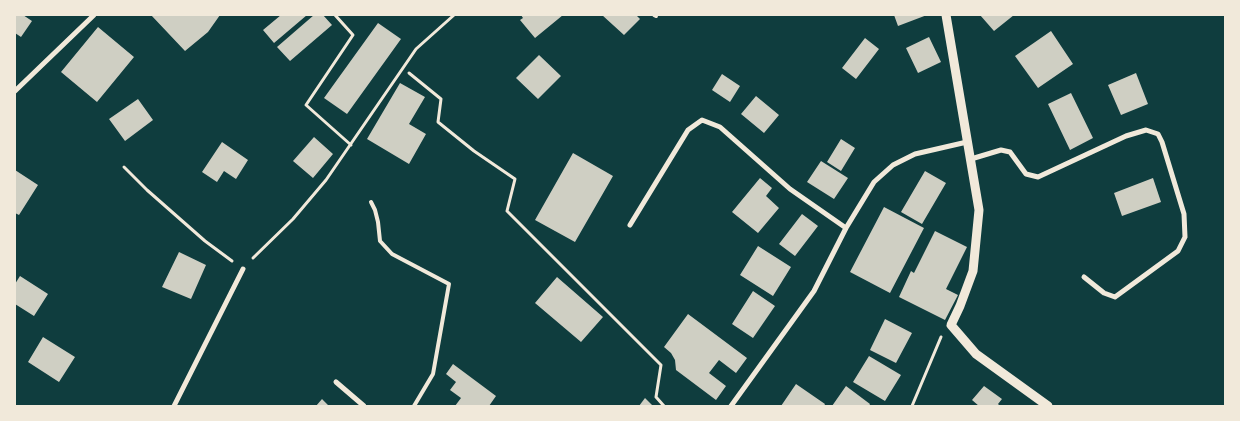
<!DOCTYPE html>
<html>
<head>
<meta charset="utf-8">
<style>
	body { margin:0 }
	#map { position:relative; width:1240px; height:421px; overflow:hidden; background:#0f3d3e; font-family:"Roboto Condensed",sans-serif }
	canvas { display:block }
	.frame { position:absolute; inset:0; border:16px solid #f1e9da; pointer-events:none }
</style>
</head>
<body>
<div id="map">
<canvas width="1240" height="421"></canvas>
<div class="frame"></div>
</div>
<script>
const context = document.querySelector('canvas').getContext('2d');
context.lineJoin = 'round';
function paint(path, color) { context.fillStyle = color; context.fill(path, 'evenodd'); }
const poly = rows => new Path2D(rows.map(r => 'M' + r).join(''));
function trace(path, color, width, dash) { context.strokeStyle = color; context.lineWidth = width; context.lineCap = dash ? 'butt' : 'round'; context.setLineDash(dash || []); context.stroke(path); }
const building = poly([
	[15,15,23,15,32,21,21,37,15,33],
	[151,15,220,15,208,32,185,51],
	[281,15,307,15,274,43,263,30],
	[314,15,323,15,332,25,290,61,277,47],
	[521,15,563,15,535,38,520,20,523,18],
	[602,15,636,15,640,19,624,35],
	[894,15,927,15,898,26],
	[980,15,1014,15,994,31],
	[378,23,401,39,347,114,324,98],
	[98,27,134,57,97,102,61,72],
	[1051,31,1073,64,1038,88,1015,56],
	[929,37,941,62,918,73,906,48],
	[865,38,879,49,856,79,842,68],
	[539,55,561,76,538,99,516,78],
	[1136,73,1148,104,1121,115,1108,85],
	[722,74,740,86,730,102,712,90],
	[400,83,425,97,409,124,426,134,409,164,367,139],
	[1071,93,1093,138,1070,150,1048,104],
	[756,96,779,115,764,133,741,114],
	[138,99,153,120,125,141,109,119],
	[314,137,333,154,313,178,293,161],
	[841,139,855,148,841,171,827,162],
	[222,142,248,160,236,179,224,171,217,182,202,172],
	[573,153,613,176,575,242,535,220],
	[821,161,848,178,834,199,807,182],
	[15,170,38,185,19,215,15,213],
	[925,171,946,183,922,224,901,212],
	[760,178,772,188,766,196,779,208,758,233,732,212],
	[1153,178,1161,202,1122,216,1114,193],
	[884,207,924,228,890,293,850,272],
	[802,214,818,226,795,256,779,244],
	[935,231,967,247,946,289,958,295,945,320,899,297,911,271,914,273],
	[758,246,791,267,773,296,740,275],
	[179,252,206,265,191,299,162,287],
	[20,276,48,294,34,316,15,304,15,284],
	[557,277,603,317,581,342,535,303],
	[753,291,775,306,753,338,732,324],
	[688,314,747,358,736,373,719,360,709,373,726,386,716,400,676,370,675,360,671,353,664,347],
	[885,319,912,333,896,363,870,350],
	[43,337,75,357,59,382,28,362],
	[869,356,901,375,885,401,853,382],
	[453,364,496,396,489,406,455,406,461,398,450,390,456,382,446,374],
	[796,384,825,404,824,406,781,406],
	[846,386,870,404,869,406,832,406],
	[984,386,1002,399,998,404,1000,406,979,406,972,400],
	[645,398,653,406,639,406],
	[322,399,329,406,316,406]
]);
const path = poly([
	[335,15,353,35,306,105,351,145],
	[409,73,441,99,438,122,474,151,515,179,507,211,661,365,656,397,664,406],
	[124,167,147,190,205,241,232,261],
	[253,258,293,219,326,180,416,49,454,15],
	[912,406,941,337]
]);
const service = poly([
	[654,15,656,16],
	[371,202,375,210,378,222,380,241,392,254,449,284,433,374,414,406]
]);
const minor = poly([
	[15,91,94,15],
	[971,159,1001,150,1010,152,1026,174,1038,177,1126,136,1146,130,1158,134,1162,142,1184,214,1185,237,1178,251,1115,297,1104,293,1084,277],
	[630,225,688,130,702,120,720,127,790,189,846,228],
	[336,382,364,406],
	[174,406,243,269],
	[731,406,814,291,846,228,874,182,893,165,915,154,967,142]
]);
const tertiary = poly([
	[946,15,979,210,973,271,960,306,951,325,976,354,1048,406]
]);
paint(building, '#cfcfc3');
trace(path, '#f1e9da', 3);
trace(service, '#f1e9da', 4);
trace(minor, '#f1e9da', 5);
trace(tertiary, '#f1e9da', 9);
</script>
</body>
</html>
